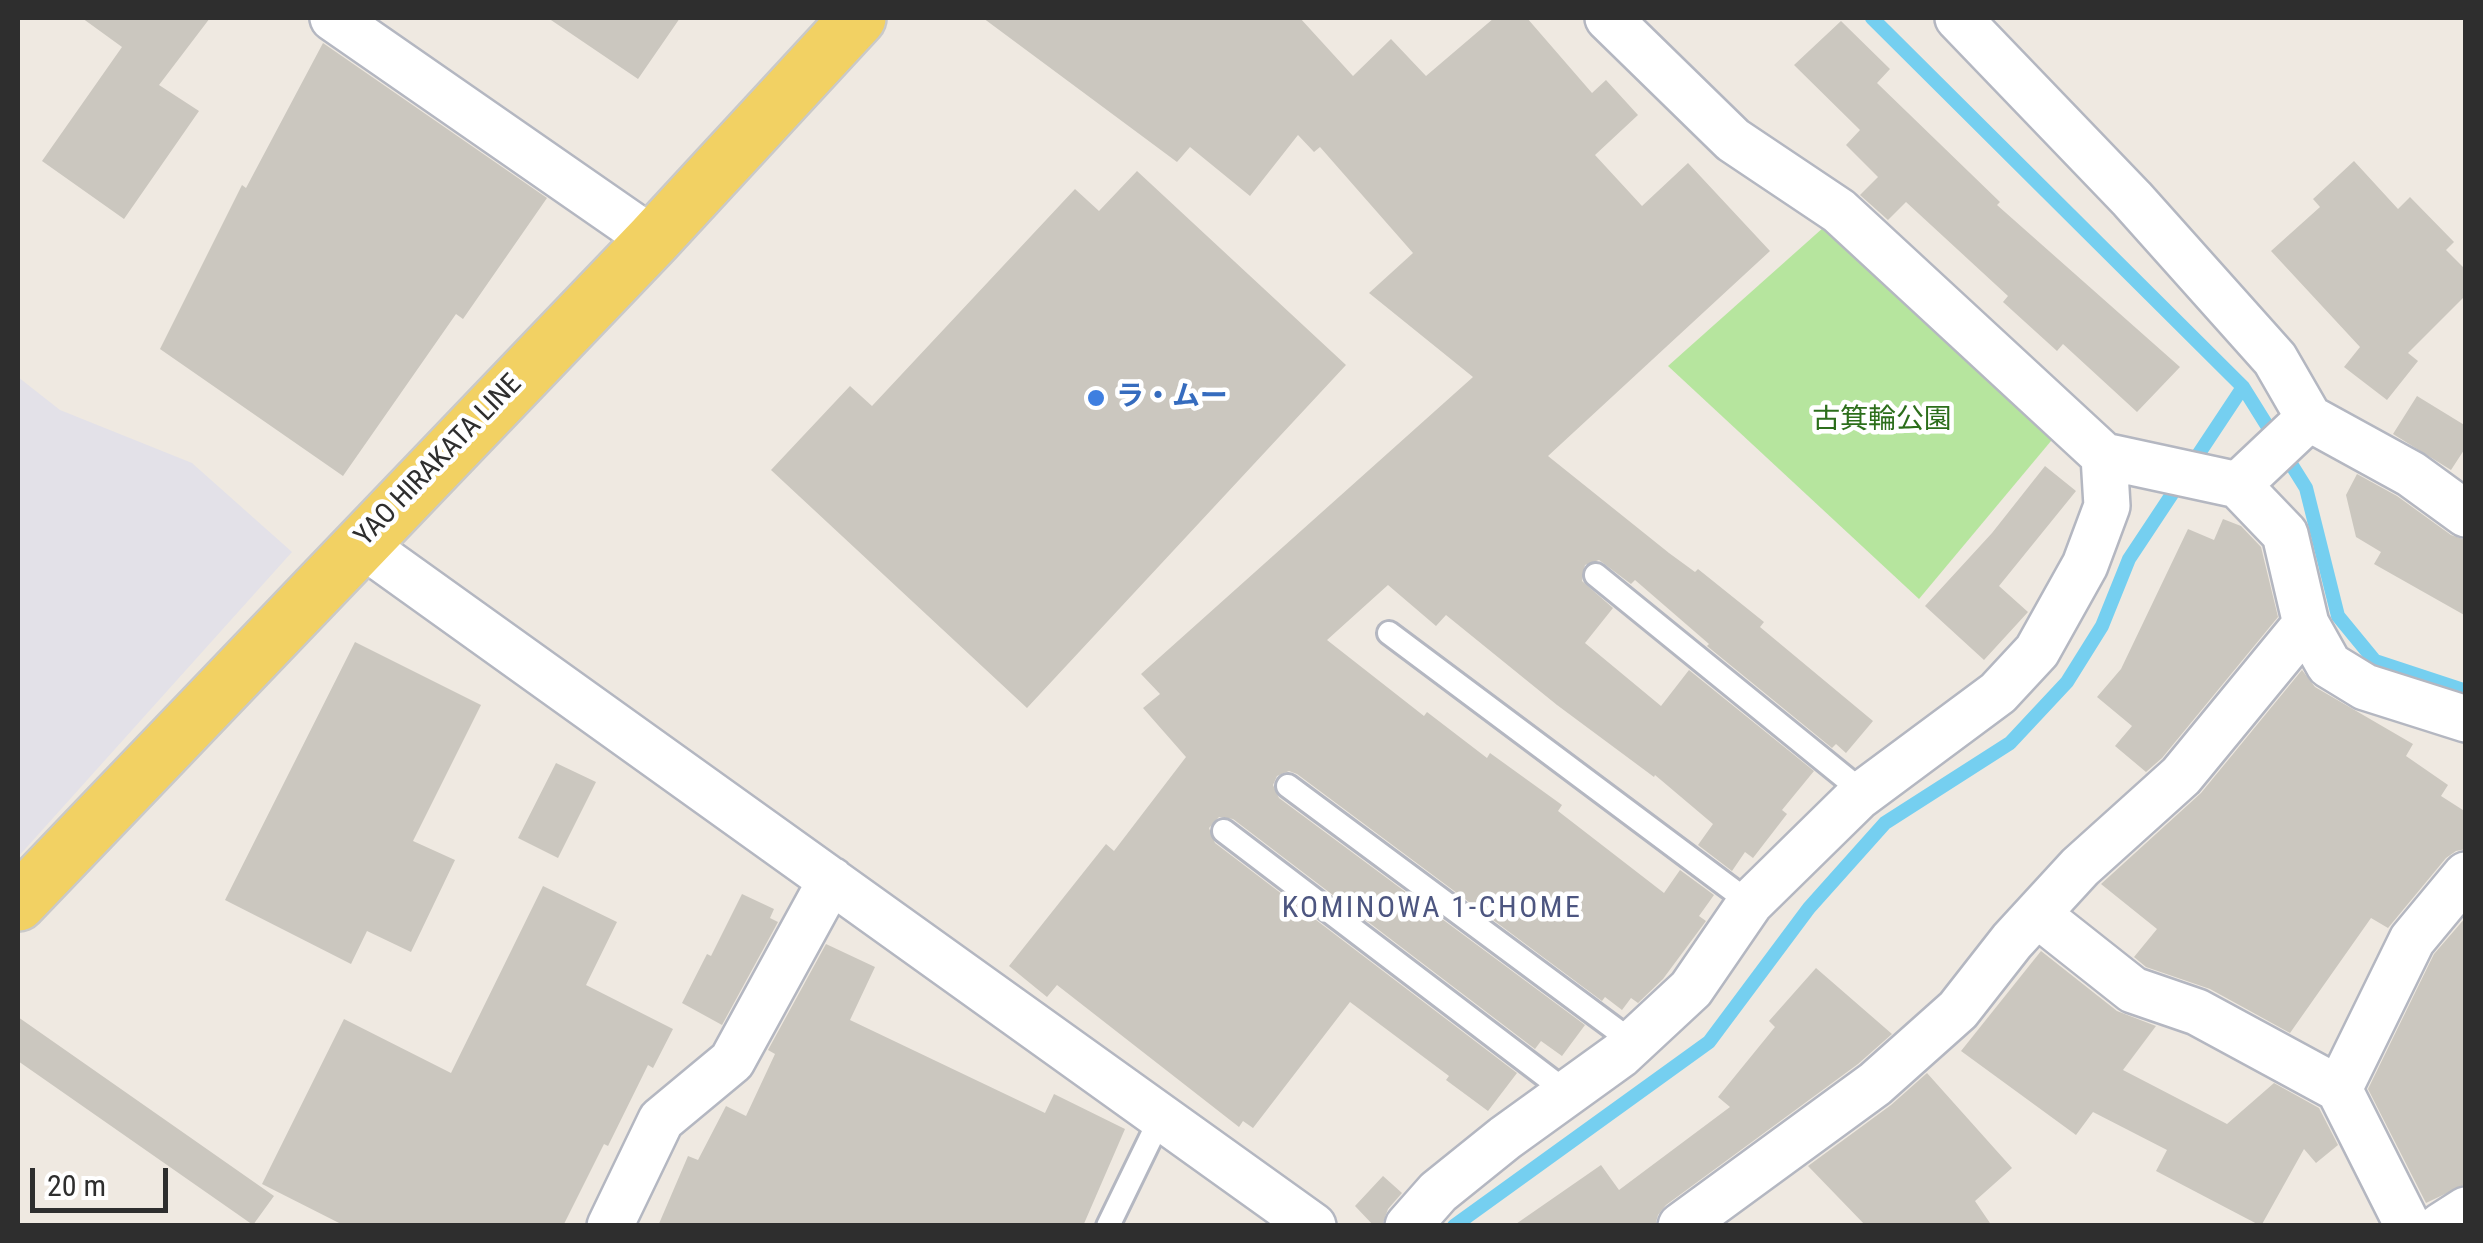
<!DOCTYPE html>
<html>
<head>
<meta charset="utf-8">
<style>
	body { margin:0 }
	#map { position:relative; width:2483px; height:1243px; overflow:hidden; background:#efe9e1; font-family:"Roboto Condensed",sans-serif }
	canvas { display:block }
	.frame { position:absolute; inset:0; border:20px solid #2e2e2e; pointer-events:none }
	.scale { position:absolute; left:30px; top:1168px; width:138px; height:45px; box-sizing:border-box; border:5px solid #2e2e2e; border-top:0; padding-left:12px; font-size:30px; line-height:35px; white-space:nowrap; color:#2e2e2e; -webkit-text-stroke:8px #fff; paint-order:stroke }
</style>
</head>
<body>
<div id="map">
<canvas width="2483" height="1243"></canvas>
<div class="frame"></div>
<div class="scale">20 m</div>
</div>
<script>
const context = document.querySelector('canvas').getContext('2d');
context.lineJoin = 'round';
function paint(path, color) { context.fillStyle = color; context.fill(path, 'evenodd'); }
const poly = rows => new Path2D(rows.map(r => 'M' + r).join(''));
function trace(path, color, width, dash) { context.strokeStyle = color; context.lineWidth = width; context.lineCap = dash ? 'butt' : 'round'; context.setLineDash(dash || []); context.stroke(path); }
function drawText(font, color, halo, rows, align = 'center') {
  context.font = font + ' "Roboto Condensed","Noto Sans JP",sans-serif'; context.lineWidth = 9; context.setLineDash([]); context.textBaseline = 'middle'; context.strokeStyle = halo; context.fillStyle = color; for (const [text, x, y, turn = 0] of rows) {
    context.save(); context.translate(x, y); context.rotate((+turn || 0) * Math.PI / 180); context.textAlign = isNaN(turn) ? turn : align; if (halo) context.strokeText(text, 0, 0); context.fillText(text, 0, 0); context.restore();
  }
}
const industrial = poly([
	[18,377,60,410,192,463,292,552,18,857]
]);
const green = poly([
	[1824,227,2056,435,1919,599,1668,366]
]);
const stream = poly([
	[1872,18,2243,387,2306,488,2338,616,2375,661,2466,691],
	[1454,1226,1709,1042,1809,908,1885,823,2010,743,2067,682,2102,626,2129,559,2243,387]
]);
const building = poly([
	[82,18,210,18,159,85,199,111,124,219,42,161,122,47],
	[548,18,680,18,638,79],
	[983,18,1300,18,1353,76,1391,39,1426,76,1494,18,1527,18,1592,93,1606,80,1638,115,1595,155,1642,206,1688,163,1770,251,1548,456,1669,553,1695,572,1698,569,1764,622,1760,627,1873,721,1846,753,1836,744,1832,748,1707,646,1709,644,1635,580,1631,584,1599,560,1585,565,1582,581,1613,608,1585,643,1661,706,1689,670,1814,771,1782,810,1787,814,1753,858,1745,852,1732,871,1698,845,1713,824,1655,775,1654,777,1557,705,1446,615,1436,626,1388,585,1327,640,1424,716,1427,712,1487,758,1490,753,1562,805,1558,811,1664,893,1680,870,1714,895,1699,916,1706,921,1663,979,1638,1003,1631,998,1622,1010,1605,997,1602,1001,1297,774,1289,771,1277,776,1273,785,1279,798,1585,1025,1562,1056,1541,1041,1535,1049,1233,819,1219,817,1209,828,1215,843,1517,1073,1488,1111,1446,1080,1449,1076,1350,1002,1253,1128,1243,1121,1239,1127,1057,985,1047,997,1009,966,1106,844,1114,851,1186,757,1143,708,1160,694,1141,674,1473,377,1369,293,1413,253,1320,147,1314,152,1298,135,1250,196,1190,147,1177,162],
	[1841,21,1890,69,1877,83,2000,202,1997,205,2180,367,2137,412,2063,344,2057,351,2003,302,2008,296,1906,202,1888,220,1860,195,1878,177,1846,145,1860,130,1794,65],
	[323,43,547,198,463,319,456,314,343,476,160,349,242,185,246,188],
	[2354,161,2398,209,2410,197,2454,242,2446,250,2466,270,2466,295,2408,353,2418,361,2387,400,2344,367,2360,347,2271,251,2320,207,2313,199],
	[1137,171,1346,365,1027,708,771,470,850,386,872,406,1075,189,1099,211],
	[2417,396,2466,426,2466,447,2451,470,2393,434],
	[2045,466,2076,491,1999,586,2028,612,1984,660,1925,606,1992,533],
	[2357,474,2397,496,2451,535,2466,540,2466,616,2374,564,2381,552,2356,537,2346,495],
	[2223,519,2241,526,2261,547,2278,617,2162,758,2146,772,2115,746,2132,726,2097,697,2121,669,2188,529,2214,540],
	[355,642,481,705,413,841,455,860,411,952,367,931,351,964,225,900],
	[2302,670,2315,687,2413,744,2406,756,2448,785,2441,796,2466,812,2466,849,2456,851,2446,858,2388,928,2371,918,2290,1033,2210,989,2146,967,2134,957,2157,929,2101,884,2201,793],
	[556,763,596,782,558,858,518,838],
	[543,886,617,922,586,985,673,1029,653,1068,648,1065,608,1146,604,1144,563,1226,345,1226,262,1184,344,1019,451,1073],
	[742,894,774,909,770,918,778,922,722,1025,682,1003,707,954,711,956],
	[2466,917,2466,1184,2426,1203,2368,1089,2434,954],
	[826,944,875,967,850,1020,1045,1113,1054,1094,1125,1129,1083,1226,658,1226,688,1156,698,1160,726,1106,746,1116,775,1054,768,1050],
	[2041,951,2117,1011,2156,1026,2123,1070,2227,1124,2274,1083,2319,1108,2338,1145,2316,1163,2304,1149,2261,1226,2156,1171,2167,1150,2093,1112,2076,1135,1961,1051],
	[1816,968,1892,1034,1858,1064,1666,1205,1658,1215,1655,1226,1513,1226,1601,1165,1619,1190,1730,1107,1718,1097,1775,1027,1769,1021],
	[18,1017,274,1196,253,1225,18,1061],
	[1927,1073,2012,1168,1975,1201,1992,1226,1866,1226,1808,1166,1891,1105],
	[1383,1176,1402,1193,1388,1209,1382,1226,1374,1226,1355,1206]
]);
const service = poly([
	[1596,575,1864,793],
	[1389,633,1750,903],
	[1288,786,1634,1043],
	[1224,831,1568,1093],
	[1108,1226,1161,1117]
]);
const minor = poly([
	[333,18,653,240],
	[1608,18,1733,140,1839,211,2104,456,2238,485,2285,534,2306,624,2329,665,2365,687,2466,719],
	[1958,18,2132,199,2275,359,2309,418,2411,474,2466,514],
	[2238,485,2309,418],
	[360,543,1313,1226],
	[2037,914,2133,990,2197,1012,2339,1089,2408,1226],
	[2339,1089,2412,940,2466,875],
	[610,1226,661,1120,732,1061,831,880],
	[1408,1226,1438,1192,1505,1138,1620,1055,1691,989,1750,903,1858,797,1998,693,2037,651,2085,565,2107,506,2104,456],
	[1681,1226,1875,1084,1958,1010,2012,941,2080,867,2181,776,2306,624],
	[2441,1226,2466,1210]
]);
const primary = poly([
	[18,903,653,240,858,18]
]);
const markers = [
	[1096,398,10,"#3f7fe0"]
];
const shopNames = [
	["ラ・ムー",1116,398]
];
const parkNames = [
	["古箕輪公園",1882,421]
];
const streetNames = [
	["YAO HIRAKATA LINE",439,461,-46]
];
const neighbourhoodNames = [
	["KOMINOWA 1-CHOME",1432,909]
];
paint(industrial, '#e3e1e8');
paint(green, '#b6e59e');
trace(stream, '#75cff0', 14);
paint(building, '#cbc7bf');
trace(service, '#b4b7c1', 28);
trace(minor, '#b4b7c1', 50);
trace(primary, '#c9c9c9', 60);
trace(service, '#fff', 22);
trace(minor, '#fff', 45);
trace(primary, '#f2d163', 55);
for (const [x, y, r, color] of markers) { const dot = new Path2D(); dot.arc(x, y, r, 0, 2 * Math.PI); context.fillStyle = color; context.fill(dot); trace(dot, '#fff', 4); }
drawText('bold 28px', '#366cbe', '#fff', shopNames, 'left');
drawText('28px', '#2c6e1b', '#fff', parkNames);
drawText('28px', '#2e2e2e', '#fff', streetNames);
context.letterSpacing = '2.5px';
drawText('30px', '#4d5680', '#fff', neighbourhoodNames);
context.letterSpacing = '0px';
</script>
</body>
</html>
